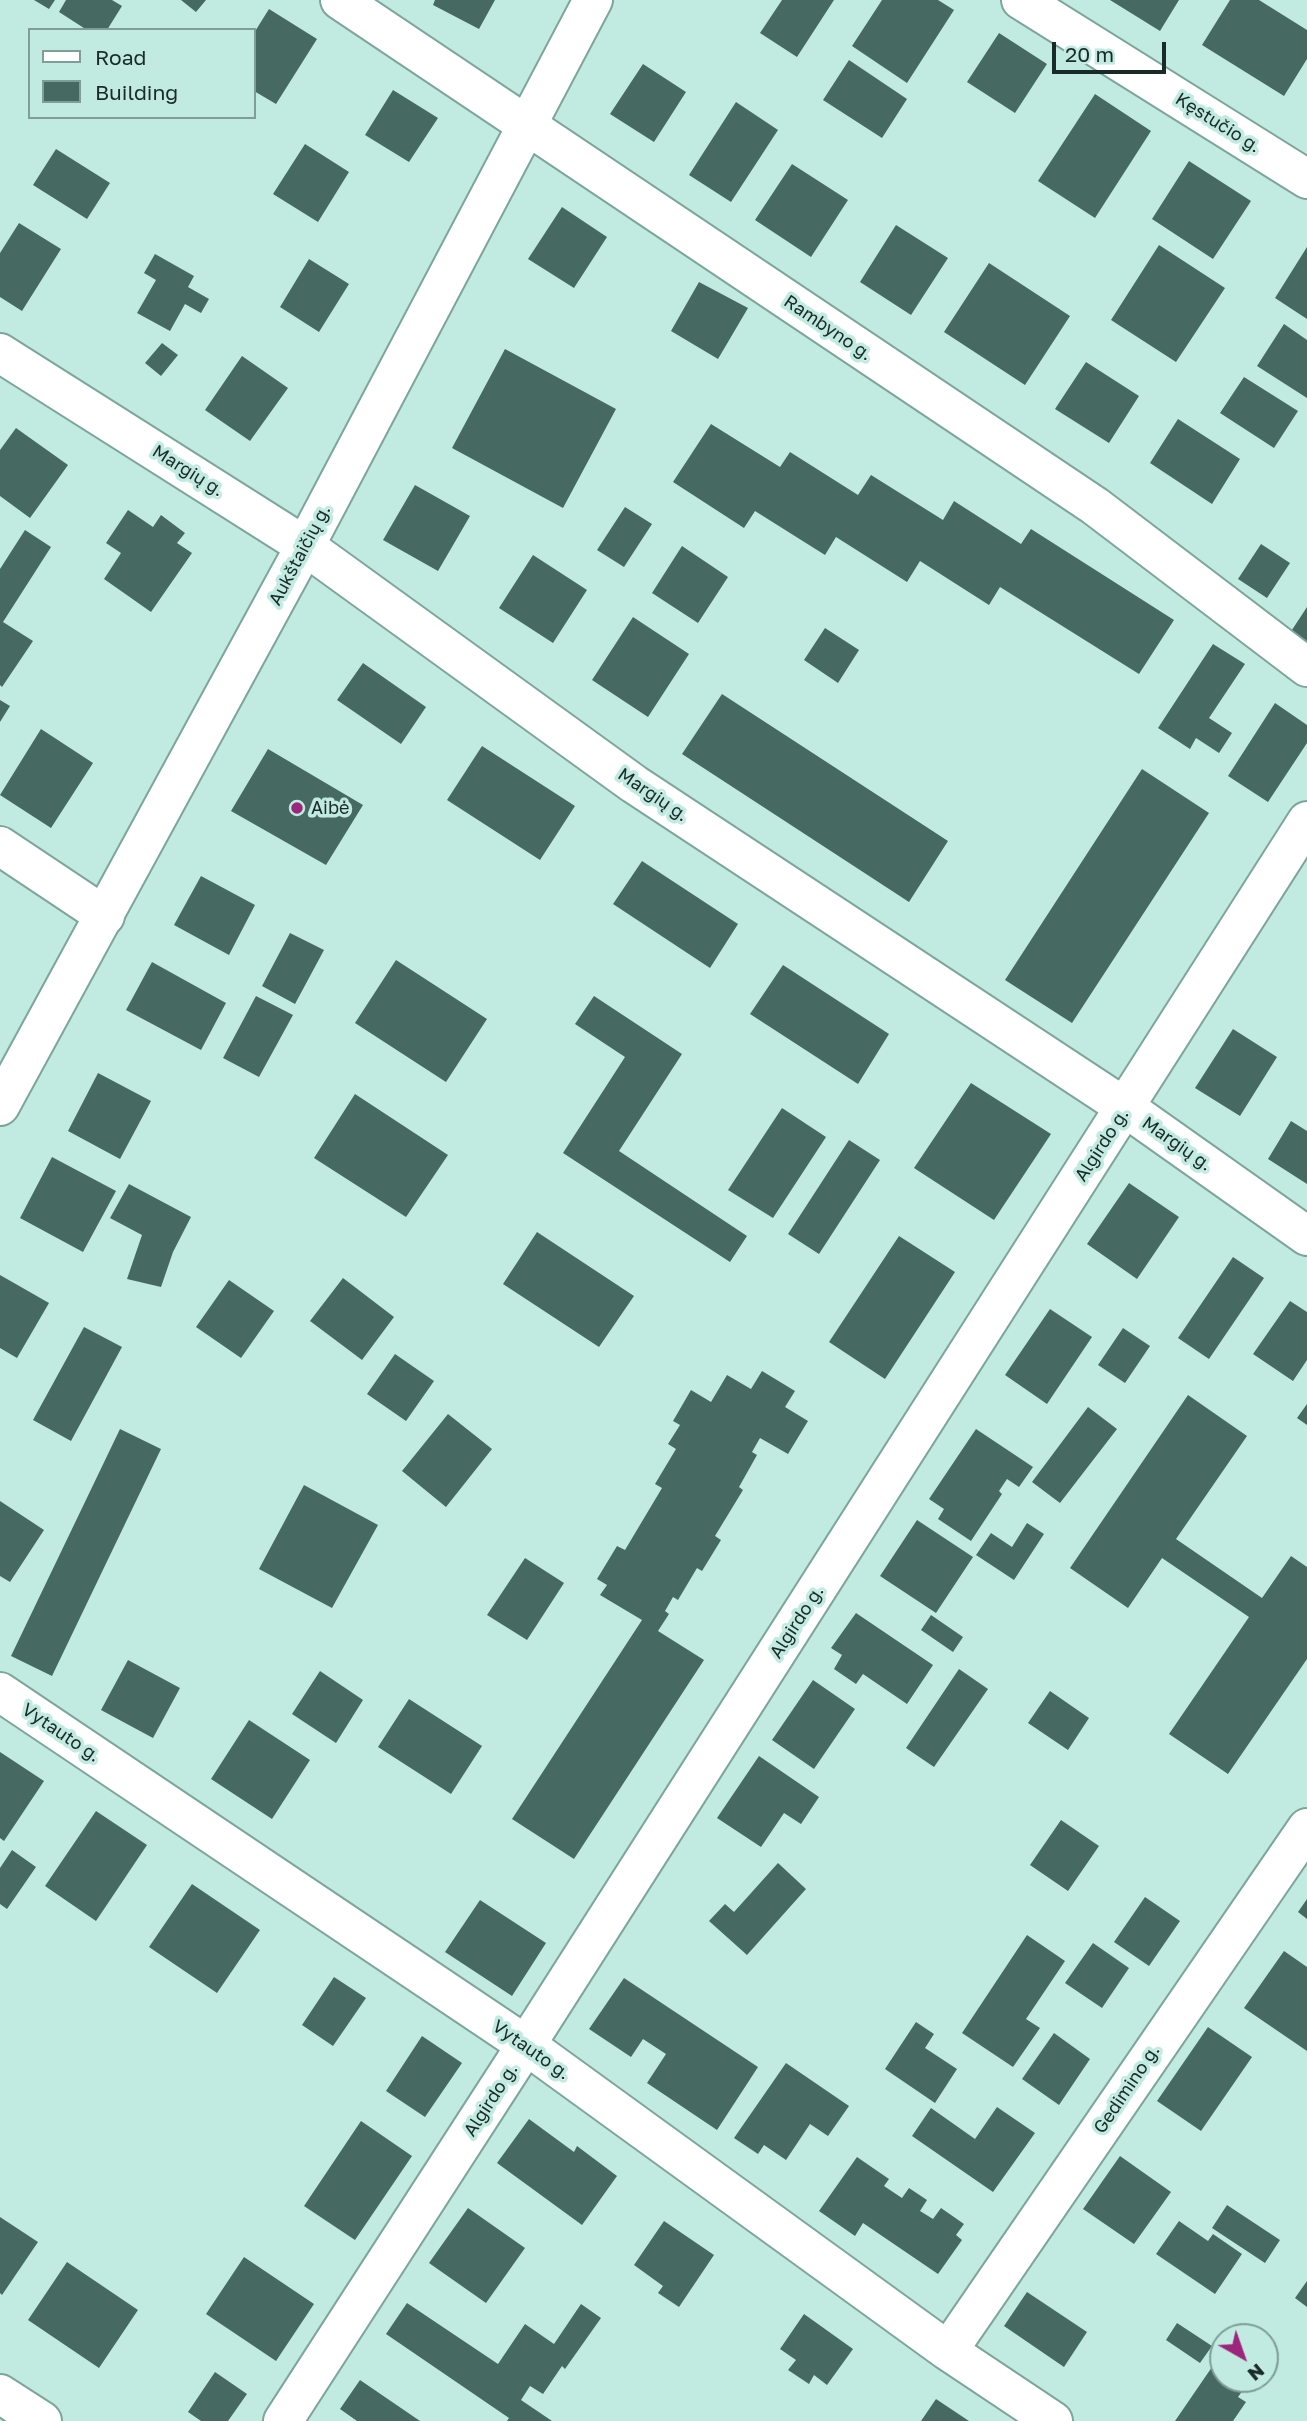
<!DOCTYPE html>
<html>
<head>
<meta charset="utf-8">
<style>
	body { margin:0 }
	#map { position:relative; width:1307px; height:2421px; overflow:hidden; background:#c1ebe0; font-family:"Golos Text",sans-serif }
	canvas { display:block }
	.legend { position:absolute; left:28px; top:28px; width:228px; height:91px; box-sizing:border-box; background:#c1ebe0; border:2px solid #7e9e96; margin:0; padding:9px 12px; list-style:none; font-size:21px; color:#1a2a26 }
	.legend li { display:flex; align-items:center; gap:14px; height:35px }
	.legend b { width:35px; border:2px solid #7e9e96 }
	.north { position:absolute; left:1209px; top:2323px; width:70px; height:70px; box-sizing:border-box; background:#c1ebe0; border:2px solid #7e9e96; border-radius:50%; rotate:140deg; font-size:19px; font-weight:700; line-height:28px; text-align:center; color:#1a2a26 }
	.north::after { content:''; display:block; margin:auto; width:24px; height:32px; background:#9e257d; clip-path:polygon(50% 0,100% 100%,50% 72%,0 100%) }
	.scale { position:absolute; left:1052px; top:42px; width:114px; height:32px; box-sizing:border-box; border:4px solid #1a2a26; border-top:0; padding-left:9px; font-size:21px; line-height:24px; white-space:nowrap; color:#1a2a26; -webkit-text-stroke:5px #c1ebe0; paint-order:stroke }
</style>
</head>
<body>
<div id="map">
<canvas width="1307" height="2421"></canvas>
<ul class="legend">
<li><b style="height:9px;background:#fff"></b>Road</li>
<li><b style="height:19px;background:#466a61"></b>Building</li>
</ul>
<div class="north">N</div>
<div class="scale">20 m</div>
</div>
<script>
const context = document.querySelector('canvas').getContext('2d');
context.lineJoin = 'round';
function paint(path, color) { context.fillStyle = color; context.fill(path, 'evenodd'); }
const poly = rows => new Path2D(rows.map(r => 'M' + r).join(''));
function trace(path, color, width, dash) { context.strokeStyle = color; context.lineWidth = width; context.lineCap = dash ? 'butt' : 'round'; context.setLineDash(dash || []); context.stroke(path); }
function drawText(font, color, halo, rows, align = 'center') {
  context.font = font + ' "Golos Text",sans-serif'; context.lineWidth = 7; context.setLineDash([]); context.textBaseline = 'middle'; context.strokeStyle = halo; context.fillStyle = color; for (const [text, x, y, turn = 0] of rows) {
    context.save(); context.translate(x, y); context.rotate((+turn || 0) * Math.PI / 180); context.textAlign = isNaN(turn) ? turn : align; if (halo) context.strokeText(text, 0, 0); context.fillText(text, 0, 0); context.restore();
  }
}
const building = poly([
	[34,0,55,0,49,9],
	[66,0,112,0,122,6,107,30,87,30,59,12],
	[181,0,206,0,196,12],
	[435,0,495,0,479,29,433,5],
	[782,0,834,0,797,57,760,33],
	[882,0,938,0,954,10,907,83,852,46],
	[1110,0,1179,0,1160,31],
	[1230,0,1259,0,1307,30,1307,59,1284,96,1202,45],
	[269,9,317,39,276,104,254,91,254,33],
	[999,33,1047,64,1015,113,967,82],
	[849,60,907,99,882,138,823,100],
	[643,64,686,92,654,142,610,114],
	[393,90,438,118,409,162,365,135],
	[1095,94,1151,131,1095,218,1038,181],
	[736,102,778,130,731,202,689,175],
	[305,144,349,172,318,222,273,194],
	[56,149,110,183,87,219,33,185],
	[1189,161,1251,201,1213,259,1152,219],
	[792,164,848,200,811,257,755,220],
	[562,207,607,237,574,288,528,259],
	[19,223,61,249,22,311,0,297,0,253],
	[896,225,948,258,911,315,860,282],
	[1159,245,1225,288,1176,362,1111,320],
	[1307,247,1307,319,1275,298],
	[155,254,194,276,188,287,209,299,201,313,185,304,170,331,137,313,156,280,144,273],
	[309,259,349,284,319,332,280,307],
	[989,263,1070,316,1025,385,944,332],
	[699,282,748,308,718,359,671,331],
	[1284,324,1307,340,1307,398,1257,366],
	[162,343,178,355,161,376,145,363],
	[505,349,616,409,563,508,452,448],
	[242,356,288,388,250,441,205,410],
	[1086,362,1139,396,1109,443,1055,409],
	[1244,377,1298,411,1274,448,1220,413],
	[1178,419,1240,459,1212,504,1150,463],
	[711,424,780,467,790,452,858,495,871,475,943,520,954,501,1021,544,1031,529,1174,620,1139,674,1000,587,989,605,920,561,907,582,836,537,825,555,755,511,744,528,673,482],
	[16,428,68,465,30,518,0,496,0,450],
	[415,485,470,516,438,571,383,540],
	[625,507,652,524,624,567,597,550],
	[128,510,153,527,161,515,185,533,177,543,192,553,151,612,104,579,121,553,106,543],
	[25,530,51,547,3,622,33,641,2,687,0,685,0,569],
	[1261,544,1290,563,1267,598,1238,579],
	[682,546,728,577,698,623,652,593],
	[533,555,587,590,553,643,499,608],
	[1307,607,1307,648,1288,636],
	[633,617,689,654,648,717,592,680],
	[825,628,859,650,838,683,804,660],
	[1213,644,1245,664,1209,718,1232,733,1219,753,1196,738,1190,749,1158,728],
	[363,663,426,707,401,744,337,700],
	[722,694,948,841,909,902,682,754],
	[0,700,10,706,0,722],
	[1275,703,1307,725,1307,743,1268,802,1228,776],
	[41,729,93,763,51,828,0,795],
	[482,746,575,806,540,860,447,800],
	[268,749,363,805,326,865,231,811],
	[1142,769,1209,813,1072,1023,1005,980],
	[642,861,738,924,710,968,613,904],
	[201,876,255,905,229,955,174,925],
	[290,933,324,950,295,1004,262,986],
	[396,960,487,1019,446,1082,355,1023],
	[152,962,226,1003,201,1050,126,1010],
	[783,965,889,1034,858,1084,750,1014],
	[256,996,293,1015,259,1077,223,1058],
	[594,996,682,1054,619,1151,747,1236,730,1262,563,1153,625,1057,575,1024],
	[1233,1029,1277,1057,1240,1116,1195,1088],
	[98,1073,151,1101,120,1159,68,1131],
	[971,1083,1051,1134,994,1220,914,1168],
	[355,1094,448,1155,406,1217,314,1158],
	[782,1108,826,1137,773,1218,728,1190],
	[1291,1121,1307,1131,1307,1184,1268,1159],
	[849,1140,880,1160,819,1254,788,1234],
	[52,1157,116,1191,83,1252,20,1218],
	[1129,1183,1179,1217,1137,1279,1087,1244],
	[129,1184,191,1217,173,1252,161,1287,127,1279,142,1235,110,1218],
	[537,1232,634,1296,599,1347,503,1284],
	[899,1236,955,1272,885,1379,829,1342],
	[1233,1257,1264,1278,1209,1359,1178,1338],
	[0,1275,49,1303,17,1358,0,1348],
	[343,1278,394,1317,362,1360,310,1321],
	[229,1280,274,1311,241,1358,196,1327],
	[1290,1301,1307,1312,1307,1360,1293,1381,1253,1354],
	[1050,1309,1092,1337,1047,1404,1005,1375],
	[84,1327,122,1347,71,1441,33,1420],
	[1123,1328,1150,1346,1125,1383,1098,1365],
	[395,1354,434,1381,406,1421,367,1394],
	[762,1371,795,1391,785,1407,808,1421,788,1454,760,1438,752,1452,757,1455,739,1487,743,1490,715,1536,721,1540,702,1571,697,1568,678,1600,673,1597,665,1611,669,1614,658,1631,704,1660,574,1859,512,1819,642,1620,600,1595,607,1585,597,1579,617,1546,625,1550,662,1488,655,1484,676,1449,668,1444,680,1425,673,1421,691,1390,711,1402,727,1375,751,1389],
	[1188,1395,1247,1436,1176,1539,1262,1598,1291,1556,1307,1567,1307,1659,1228,1774,1169,1734,1249,1617,1162,1558,1128,1608,1070,1568],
	[1307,1404,1307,1425,1297,1418],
	[1088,1407,1117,1429,1060,1503,1032,1482],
	[448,1414,492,1449,446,1507,402,1471],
	[120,1429,161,1449,52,1676,11,1656],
	[976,1429,1033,1467,1019,1487,1007,1479,999,1491,1002,1494,971,1541,938,1519,944,1509,929,1499],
	[304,1485,378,1525,332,1608,259,1569],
	[0,1501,44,1530,10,1582,0,1576],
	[917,1520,973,1557,936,1613,880,1576],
	[1027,1523,1044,1534,1014,1580,976,1555,991,1533,1012,1547],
	[525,1558,564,1583,527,1640,487,1615],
	[856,1613,933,1665,907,1704,863,1674,856,1684,834,1669,842,1655,831,1648],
	[931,1615,963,1637,953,1652,921,1630],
	[128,1660,180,1688,153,1738,101,1710],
	[959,1669,988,1689,934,1767,906,1748],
	[320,1671,363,1700,336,1743,292,1714],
	[813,1680,855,1709,814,1769,772,1740],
	[1050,1691,1089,1718,1068,1750,1028,1723],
	[409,1699,482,1746,451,1794,378,1747],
	[249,1720,310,1760,272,1819,211,1779],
	[0,1752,44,1781,4,1841,0,1838],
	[759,1756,819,1797,801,1824,784,1813,761,1847,717,1818],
	[96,1811,147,1845,96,1921,45,1886],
	[1061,1820,1099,1846,1068,1891,1030,1865],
	[12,1850,36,1867,7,1909,0,1904,0,1868],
	[778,1863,806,1889,747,1955,709,1921,725,1904,734,1912],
	[192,1884,260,1930,217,1993,149,1947],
	[1145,1897,1180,1921,1149,1966,1114,1942],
	[1307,1899,1307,1919,1298,1912],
	[480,1900,546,1943,512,1996,445,1952],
	[1027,1935,1065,1961,1026,2019,1040,2028,1013,2067,962,2033],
	[1093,1943,1129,1968,1102,2008,1065,1983],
	[1284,1951,1307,1967,1307,2051,1244,2008],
	[334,1977,366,1998,333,2046,302,2025],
	[624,1978,758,2067,717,2130,647,2083,666,2054,643,2039,631,2057,589,2029],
	[916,2022,934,2034,925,2048,957,2069,935,2103,885,2069],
	[1208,2027,1252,2057,1201,2131,1157,2101],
	[1054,2033,1090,2059,1059,2105,1022,2079],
	[422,2036,462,2063,425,2117,386,2091],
	[786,2063,849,2106,828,2136,810,2124,786,2160,764,2145,758,2154,734,2138],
	[997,2107,1035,2133,993,2192,912,2136,931,2108,975,2139],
	[529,2119,574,2152,577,2146,617,2176,582,2225,497,2163],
	[361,2121,412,2156,355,2240,304,2206],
	[1120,2156,1171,2192,1134,2244,1083,2209],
	[857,2157,889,2179,884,2186,902,2198,909,2188,927,2200,920,2211,933,2219,941,2208,964,2224,956,2235,962,2240,938,2274,863,2223,855,2236,819,2211],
	[1227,2205,1280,2240,1265,2263,1212,2228],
	[468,2208,525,2248,486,2303,429,2263],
	[0,2217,38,2242,2,2295,0,2293],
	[664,2221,714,2255,679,2307,658,2293,663,2286,634,2265],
	[1179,2221,1208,2241,1213,2234,1242,2254,1215,2294,1156,2254],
	[244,2257,314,2304,276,2361,206,2314],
	[67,2262,138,2310,99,2368,28,2320],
	[1307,2281,1307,2307,1295,2298],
	[1027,2292,1087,2332,1064,2367,1004,2326],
	[407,2303,498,2364,525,2324,554,2344,581,2304,601,2318,565,2369,562,2366,543,2394,530,2386,521,2400,552,2421,507,2421,509,2418,386,2334],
	[804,2314,853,2349,827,2385,814,2375,809,2384,788,2370,796,2360,780,2349],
	[1177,2323,1212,2346,1200,2363,1166,2340],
	[1223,2351,1223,2379,1251,2379,1238,2397,1246,2402,1233,2421,1175,2421],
	[215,2372,247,2394,228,2421,201,2421,188,2412],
	[360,2380,420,2421,357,2421,340,2409],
	[936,2399,969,2421,921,2421]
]);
const street = poly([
	[340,0,1095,506,1307,667],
	[1021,0,1307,179],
	[0,353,305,546,634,784,1126,1108,1307,1236],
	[0,846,105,916],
	[0,1692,526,2045,948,2351,1053,2421],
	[948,2351,1307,1828],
	[0,2394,42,2421],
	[283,2421,526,2045,1307,821]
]);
const secondary = poly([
	[0,1106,305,546,593,0]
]);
const markers = [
	[297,808,7,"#9e257d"]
];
const streetNames = [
	["Kęstučio g.",1218,123,32],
	["Rambyno g.",828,328,34],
	["Margių g.",188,471,32],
	["Aukštaičių g.",300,555,-62],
	["Margių g.",653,795,34],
	["Margių g.",1177,1144,35],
	["Algirdo g.",1102,1145,-57],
	["Algirdo g.",797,1622,-57],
	["Vytauto g.",61,1733,34],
	["Vytauto g.",531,2050,35],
	["Gedimino g.",1127,2089,-56],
	["Algirdo g.",491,2100,-57]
];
const poiNames = [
	["Aibė",311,808]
];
paint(building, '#466a61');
trace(street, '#7da59b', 42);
trace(secondary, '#7da59b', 42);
trace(street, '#fff', 38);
trace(secondary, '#fff', 38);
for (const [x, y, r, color] of markers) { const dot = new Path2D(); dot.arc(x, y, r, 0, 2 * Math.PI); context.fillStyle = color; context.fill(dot); trace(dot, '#c1ebe0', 2.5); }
drawText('18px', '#1a2a26', '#c1ebe0', streetNames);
drawText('18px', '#1a2a26', '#c1ebe0', poiNames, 'left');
</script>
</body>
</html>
